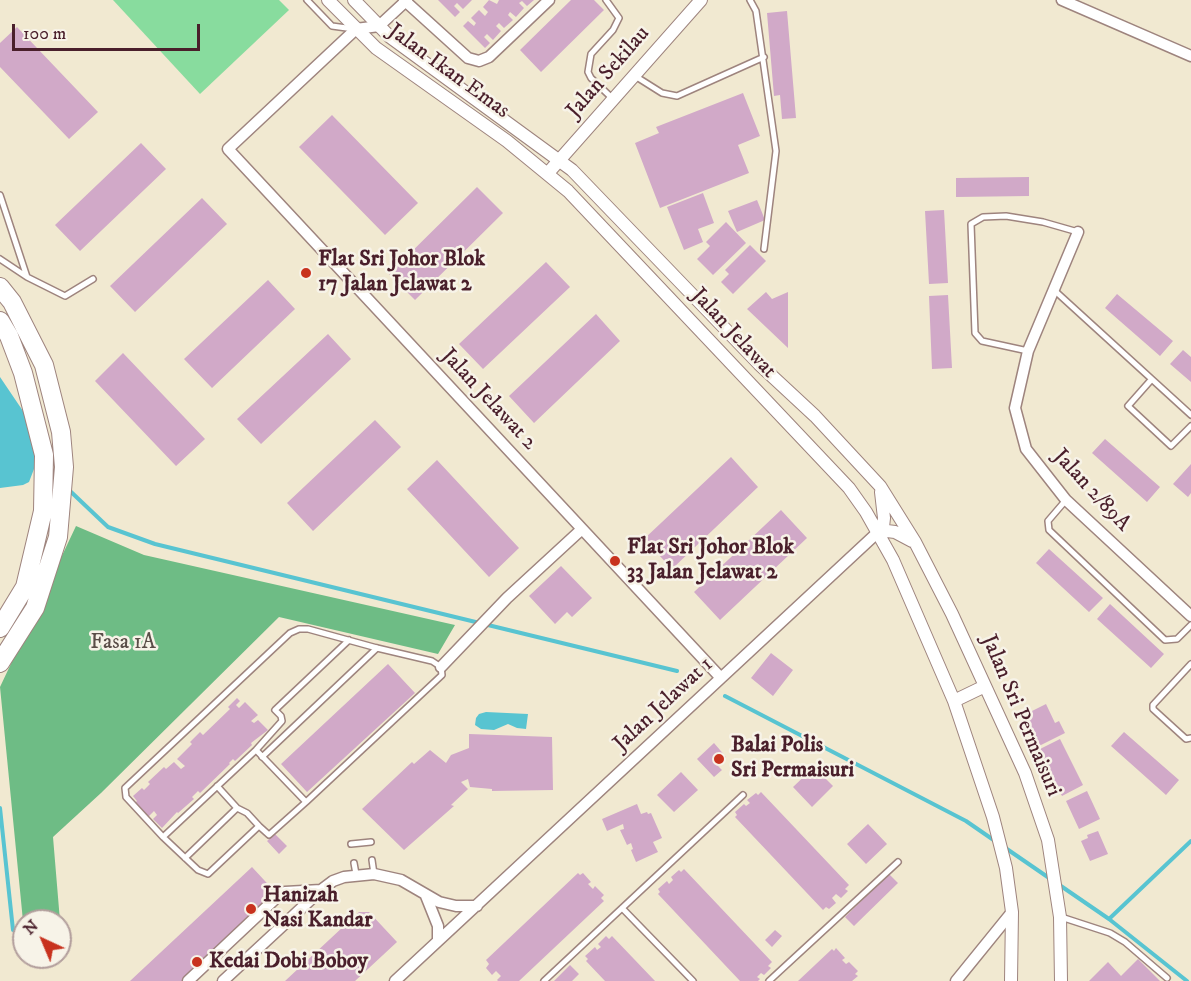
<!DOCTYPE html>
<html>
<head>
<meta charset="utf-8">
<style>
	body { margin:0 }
	#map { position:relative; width:1191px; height:981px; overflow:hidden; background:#f1e9d1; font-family:"IM FELL DW Pica",serif }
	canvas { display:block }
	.north { position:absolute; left:12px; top:909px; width:60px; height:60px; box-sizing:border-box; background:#f7f3e8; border:2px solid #b29e9c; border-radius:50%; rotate:316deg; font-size:16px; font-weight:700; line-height:24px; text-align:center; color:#4a1f2b }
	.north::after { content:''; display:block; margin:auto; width:21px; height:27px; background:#c8321e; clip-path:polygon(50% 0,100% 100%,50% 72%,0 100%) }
	.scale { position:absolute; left:12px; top:24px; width:188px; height:27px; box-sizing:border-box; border:3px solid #4a1f2b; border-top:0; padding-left:8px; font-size:18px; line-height:21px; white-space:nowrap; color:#4a1f2b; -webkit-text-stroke:4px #f7f3e8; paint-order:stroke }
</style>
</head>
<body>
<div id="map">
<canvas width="1191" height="981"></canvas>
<div class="north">N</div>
<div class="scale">100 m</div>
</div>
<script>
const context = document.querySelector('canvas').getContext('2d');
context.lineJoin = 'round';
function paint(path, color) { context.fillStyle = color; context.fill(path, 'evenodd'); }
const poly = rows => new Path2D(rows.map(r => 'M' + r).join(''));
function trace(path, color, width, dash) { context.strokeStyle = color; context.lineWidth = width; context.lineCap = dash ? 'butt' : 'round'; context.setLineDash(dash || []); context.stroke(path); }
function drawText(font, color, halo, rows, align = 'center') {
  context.font = font + ' "IM FELL DW Pica",serif'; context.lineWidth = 5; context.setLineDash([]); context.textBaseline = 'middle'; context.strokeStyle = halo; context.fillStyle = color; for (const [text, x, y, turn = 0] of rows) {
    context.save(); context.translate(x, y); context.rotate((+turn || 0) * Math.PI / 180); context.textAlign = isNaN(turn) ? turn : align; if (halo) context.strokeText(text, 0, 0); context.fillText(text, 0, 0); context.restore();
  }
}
const green = poly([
	[113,0,279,0,289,10,200,94]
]);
const forest = poly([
	[76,526,144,555,455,625,438,654,279,617,101,793,53,837,60,921,23,921,0,687]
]);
const water = poly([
	[0,377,25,414,35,440,34,469,29,482,23,485,0,488],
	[486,712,528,714,526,729,517,728,508,724,494,730,481,729,475,725,476,718,479,714]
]);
const stream = poly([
	[69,490,108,527,155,544,677,671],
	[725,696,966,821,995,841],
	[0,808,13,930],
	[1004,847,1052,880],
	[1058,884,1109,919,1187,981],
	[1109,919,1191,841]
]);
const building = poly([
	[438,0,472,0,463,9,457,3,454,6,460,12,455,17],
	[489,0,497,4,499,0,534,0,527,6,522,1,519,3,524,8,516,17,510,12,508,15,513,20,504,28,499,23,496,26,501,31,493,40,487,34,484,37,490,43,485,48,463,26,468,21,474,26,476,23,471,18,479,10,485,16,488,12,483,7],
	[571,0,594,0,604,10,541,72,520,50],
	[787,11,796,118,782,119,780,95,774,96,767,13],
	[17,27,98,112,69,139,0,67,0,43],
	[743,93,760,136,738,145,749,173,660,208,635,143,659,133,656,127],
	[332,115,418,203,385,235,299,147],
	[141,143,166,169,80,251,55,225],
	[1029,177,1029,196,956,197,956,178],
	[477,187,503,213,415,300,389,274],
	[703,193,714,223,698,229,703,242,684,250,667,207],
	[202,198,227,224,135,312,110,286],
	[757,200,765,220,737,232,728,211],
	[944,210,948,283,929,284,925,211],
	[726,222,746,243,713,275,697,259,710,246,706,242],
	[750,245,766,261,733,294,721,282,729,274,725,270],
	[546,262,570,287,483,369,459,344],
	[268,280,295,309,212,388,184,359],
	[766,292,772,299,788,292,788,348,747,309],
	[1117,294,1173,341,1160,356,1105,308],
	[948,295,952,368,932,369,929,296],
	[596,314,620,341,534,423,509,396],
	[328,334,351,359,261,444,237,419],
	[1183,350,1191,357,1191,382,1170,364],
	[123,353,205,439,176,466,95,381],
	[375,420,401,447,313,531,287,503],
	[1105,439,1160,487,1147,502,1092,453],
	[731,457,758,487,672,569,644,539],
	[437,460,519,548,489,577,407,489],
	[1191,464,1191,493,1188,497,1173,484],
	[781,510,807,538,720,620,694,592],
	[1049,549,1103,598,1089,612,1036,563],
	[561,566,592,598,572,617,567,612,555,624,529,596],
	[1110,604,1164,654,1151,668,1097,619],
	[771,653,793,670,773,696,751,678],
	[388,664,415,693,307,792,281,764],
	[237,698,240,701,236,705,239,708,245,702,258,715,251,721,254,723,258,720,268,730,251,743,252,745,235,761,233,759,229,763,230,764,200,793,198,791,192,797,194,799,178,813,177,812,162,828,153,819,157,815,154,811,147,818,134,804,137,801,133,796,142,788,144,790,150,784,148,782,164,767,166,769,174,762,181,769,185,766,177,759,192,744,190,742,200,732,203,735,230,709,228,707],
	[1046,704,1055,723,1059,721,1065,733,1037,747,1022,716],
	[1124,732,1179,780,1166,795,1111,746],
	[469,734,552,737,553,790,492,791,492,789,470,787,468,779,461,782,468,789,451,805,454,806,404,850,362,809,412,762,414,764,430,750,446,763,451,755,469,748],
	[1060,739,1083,785,1062,796,1047,767,1044,769,1036,751],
	[714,743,726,757,717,765,722,770,714,777,697,759],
	[814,767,833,786,812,807,793,787],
	[681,772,698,790,674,812,657,795],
	[1087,791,1100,819,1079,829,1066,801],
	[761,792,849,885,845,889,848,891,841,898,836,894,832,898,836,903,829,909,826,907,823,910,735,817,737,815,735,812,744,804,746,806,750,803,747,800,756,793,758,795],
	[637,804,641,814,647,812,648,814,651,813,662,838,653,842,658,852,636,862,631,850,633,849,631,843,627,845,620,830,624,829,623,824,607,831,602,819],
	[868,824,887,844,866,864,847,844],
	[1098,831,1108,854,1090,861,1081,841,1088,838,1087,835],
	[275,834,287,846,279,854,267,841],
	[252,867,277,894,183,981,130,981],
	[684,869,772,962,768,966,771,968,764,975,761,973,757,977,760,979,758,981,740,981,658,894,660,892,658,889,667,881,669,884,673,880,671,877,679,870,681,872],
	[578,873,580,875,583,873,591,882,588,884,593,889,595,886,604,895,601,898,604,901,519,981,498,981,497,980,501,976,496,971,492,975,486,968,489,964,486,960],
	[889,874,898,883,854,926,845,917],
	[359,912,369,912,397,942,355,981,285,981],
	[775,930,782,936,772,947,765,940],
	[606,936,609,939,612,936,655,981,605,981,586,961,588,959,585,956,595,947,597,950,601,947,598,944],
	[836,948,845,958,842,960,846,964,849,962,858,971,855,974,858,976,852,981,798,981,832,949,834,951],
	[1138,959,1160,981,1089,981,1108,962,1121,976],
	[570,965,579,974,572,981,554,981]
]);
const service = poly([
	[307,0,332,26,354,29],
	[606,0,619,18,613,30,591,54,588,72,591,78,613,99],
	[750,0,756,11,776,151,764,249],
	[635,76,662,93,677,96,764,57],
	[0,195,27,277],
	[0,259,27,277,65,296,93,279],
	[1054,290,1191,415],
	[1028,351,982,341,975,333,971,224,983,217,1006,216,1043,222,1078,232],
	[1151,380,1128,406,1171,446,1191,426],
	[1066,500,1048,521,1049,530,1165,640,1177,639,1191,625],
	[1191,664,1153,705,1153,709,1186,739,1191,738],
	[256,750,306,802,442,675,441,667,432,661,377,648,308,629,299,629,290,633,125,788,126,797,163,837,198,870,208,874,259,826,269,835,306,802],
	[262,757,377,648],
	[217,786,237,808],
	[163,837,256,750,282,721,281,716,275,710,349,640],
	[351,844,371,842],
	[185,858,237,808,247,813,259,826],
	[372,860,374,874],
	[354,863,356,874],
	[622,908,693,981],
	[1061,917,1110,933,1125,942,1167,978],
	[544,981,743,795],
	[769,981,898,862]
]);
const minor = poly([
	[404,0,468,58,479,61,489,57,549,0],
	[407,0,379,26,356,29,228,149,721,678],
	[1062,0,1191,56],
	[1078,232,1028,351,1015,408,1026,449,1066,500,1191,616],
	[441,667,507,598,582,529],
	[426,896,438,926,438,940],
	[188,981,275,899,285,892,321,890],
	[223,981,321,890,333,881,344,877,374,874,401,880,439,902,456,906,477,906],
	[395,981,877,533],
	[956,981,1012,912]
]);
const tertiary = poly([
	[328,0,376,48,507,141,568,191,849,488,866,512,893,560,954,701,993,817,1006,868,1012,912,1011,981],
	[354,0,390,37,572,170,759,364,815,416,880,486,915,542,952,614,1025,773,1048,840,1060,917,1061,981],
	[548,173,701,0],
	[877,533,883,527,884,518,881,492],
	[877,533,887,531,895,532,912,541],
	[954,701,985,686]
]);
const motorway = poly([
	[0,287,12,302,44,365,61,432,64,467,58,537,35,608,0,663],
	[0,321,9,336,23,373,44,455,43,511,25,587,0,628]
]);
const markers = [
	[306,273,6,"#c8321e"],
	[615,561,6,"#c8321e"],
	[719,759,6,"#c8321e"],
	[251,909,6,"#c8321e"],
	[197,962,6,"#c8321e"]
];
const streetNames = [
	["Jalan Ikan Emas",448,72,36],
	["Jalan Sekilau",609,73,-49],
	["Jalan Jelawat",733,334,47],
	["Jalan Jelawat 2",488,400,47],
	["Jalan 2/89A",1091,491,47],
	["Jalan Jelawat 1",664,705,-43],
	["Jalan Sri Permaisuri",1020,716,67]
];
const poiNames = [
	["Flat Sri Johor Blok",318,260],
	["17 Jalan Jelawat 2",318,285],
	["Flat Sri Johor Blok",627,548],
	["33 Jalan Jelawat 2",627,573],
	["Balai Polis",731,746],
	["Sri Permaisuri",731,771],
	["Hanizah",263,896],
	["Nasi Kandar",263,921],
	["Kedai Dobi Boboy",209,962]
];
const parkNames = [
	["Fasa 1A",123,643]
];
paint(green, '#88dc9e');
paint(forest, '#6ebc85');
paint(water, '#58c4d1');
trace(stream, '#58c4d1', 4);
paint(building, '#d1a9c8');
trace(service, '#9e847e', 8);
trace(minor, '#9e847e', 13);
trace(tertiary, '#9e847e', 14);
trace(motorway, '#9e847e', 20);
trace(service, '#fff', 5);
trace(minor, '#fff', 10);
trace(tertiary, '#fff', 12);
trace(motorway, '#fff', 18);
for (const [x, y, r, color] of markers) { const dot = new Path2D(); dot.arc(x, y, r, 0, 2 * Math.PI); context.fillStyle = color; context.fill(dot); trace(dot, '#f7f3e8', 2); }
drawText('22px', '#4a1f2b', '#f7f3e8', streetNames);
drawText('bold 22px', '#4a1f2b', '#f7f3e8', poiNames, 'left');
drawText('22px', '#5a4e48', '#f7f3e8', parkNames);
</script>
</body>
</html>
